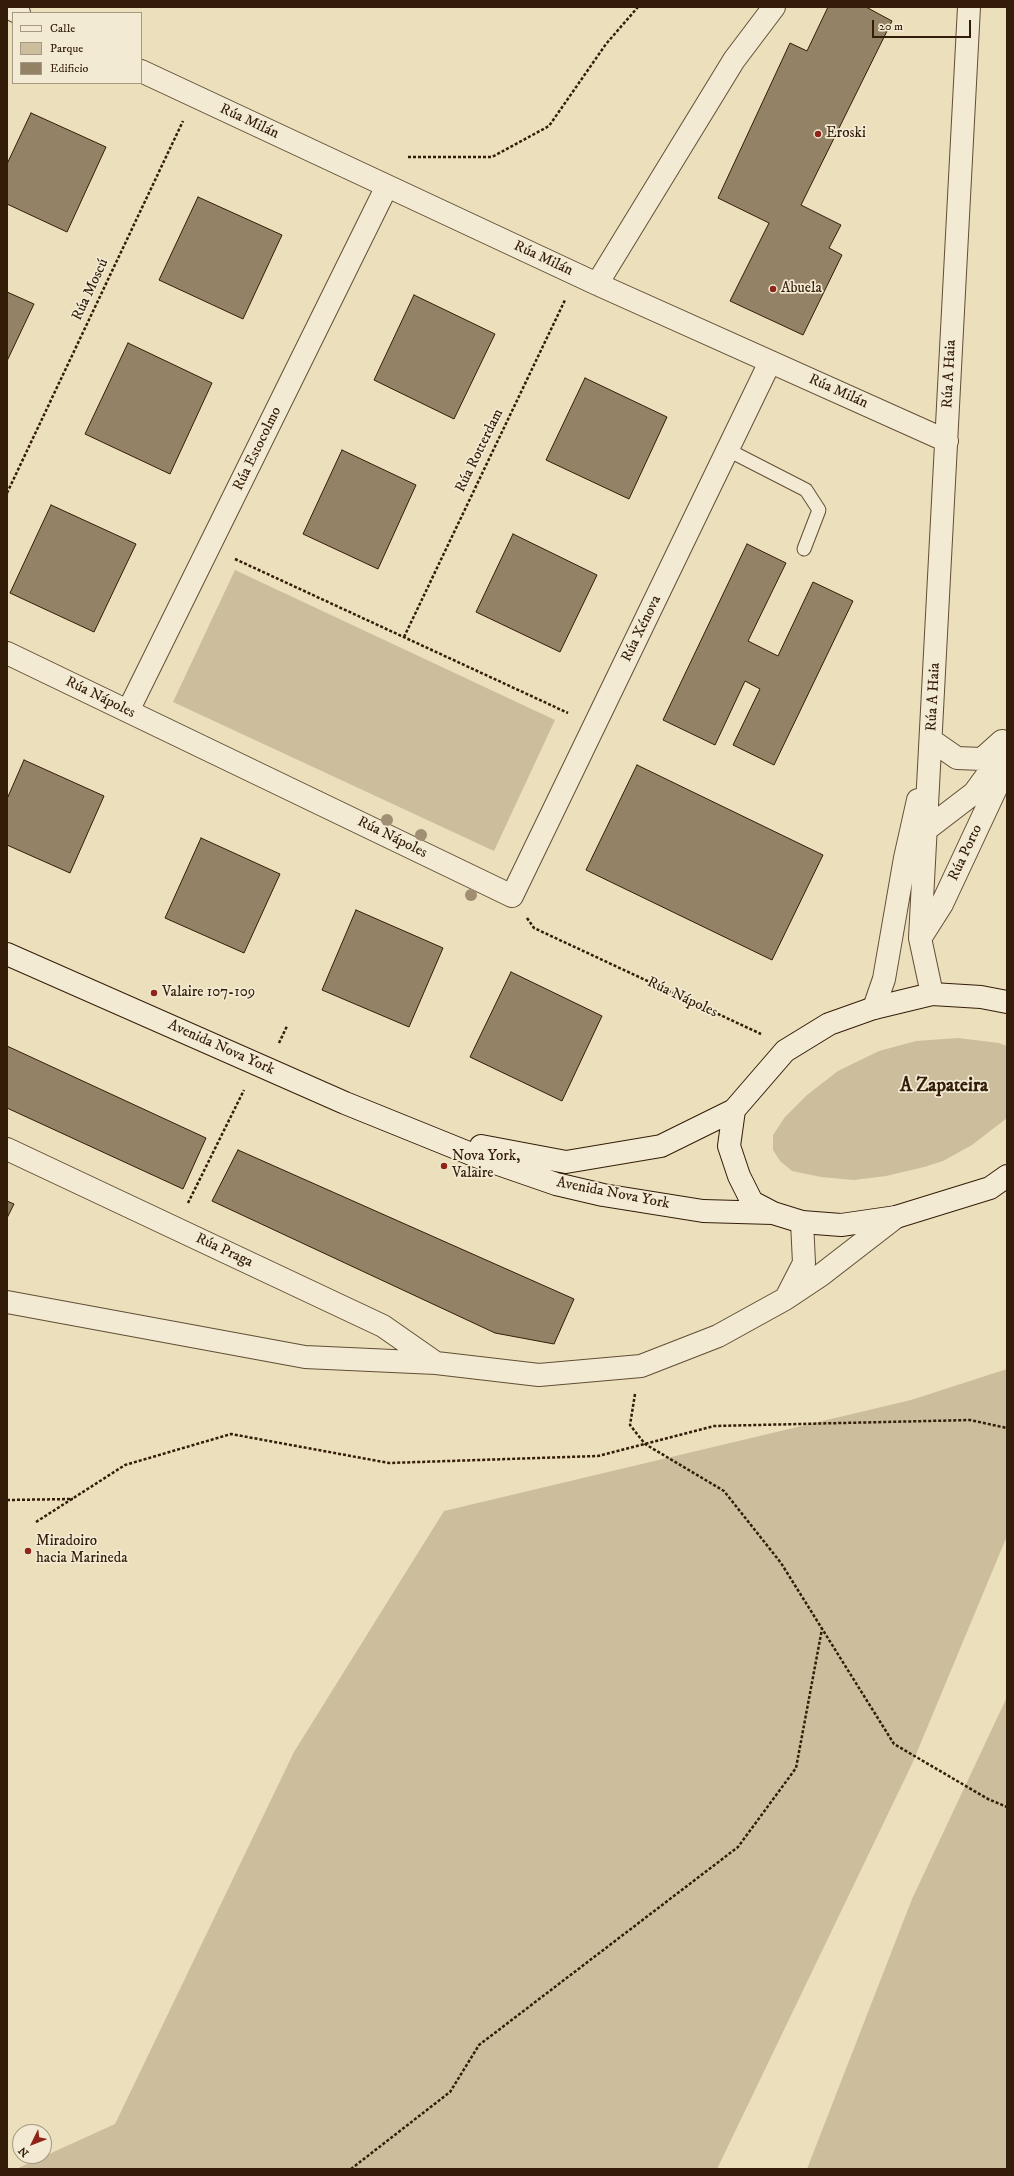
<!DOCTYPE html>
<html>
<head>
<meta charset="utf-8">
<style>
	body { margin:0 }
	#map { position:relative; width:1014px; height:2176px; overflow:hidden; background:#ebdfbc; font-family:"IM FELL DW Pica",serif }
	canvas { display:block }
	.frame { position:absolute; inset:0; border:8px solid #341d08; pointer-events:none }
	.legend { position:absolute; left:12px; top:12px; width:130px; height:72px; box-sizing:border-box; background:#f2ead3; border:1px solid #a69882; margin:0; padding:5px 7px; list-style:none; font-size:12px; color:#341d08 }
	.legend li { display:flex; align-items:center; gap:8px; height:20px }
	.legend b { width:20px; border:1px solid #a69882 }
	.north { position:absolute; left:12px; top:2124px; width:40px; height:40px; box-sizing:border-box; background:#f2ead3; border:1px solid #a69882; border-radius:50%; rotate:227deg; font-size:11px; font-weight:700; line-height:16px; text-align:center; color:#341d08 }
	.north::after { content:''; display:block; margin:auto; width:14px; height:18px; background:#8f2418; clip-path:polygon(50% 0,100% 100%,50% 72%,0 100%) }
	.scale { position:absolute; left:872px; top:20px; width:99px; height:18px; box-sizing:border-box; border:2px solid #341d08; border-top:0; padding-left:5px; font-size:12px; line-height:14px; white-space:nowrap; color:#341d08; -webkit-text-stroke:3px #f2ead3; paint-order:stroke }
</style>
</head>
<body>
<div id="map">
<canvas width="1014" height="2176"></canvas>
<div class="frame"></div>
<ul class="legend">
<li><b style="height:5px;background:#f2ead3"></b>Calle</li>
<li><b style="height:11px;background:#ccbe9d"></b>Parque</li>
<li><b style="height:11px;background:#938266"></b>Edificio</li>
</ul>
<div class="north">N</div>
<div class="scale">20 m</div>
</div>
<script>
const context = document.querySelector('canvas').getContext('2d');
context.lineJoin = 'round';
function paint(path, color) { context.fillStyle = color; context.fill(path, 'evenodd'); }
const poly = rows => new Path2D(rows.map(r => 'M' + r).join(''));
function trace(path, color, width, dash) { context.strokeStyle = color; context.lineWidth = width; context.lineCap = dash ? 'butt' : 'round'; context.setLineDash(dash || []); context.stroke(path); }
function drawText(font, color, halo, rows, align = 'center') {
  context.font = font + ' "IM FELL DW Pica",serif'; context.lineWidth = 3.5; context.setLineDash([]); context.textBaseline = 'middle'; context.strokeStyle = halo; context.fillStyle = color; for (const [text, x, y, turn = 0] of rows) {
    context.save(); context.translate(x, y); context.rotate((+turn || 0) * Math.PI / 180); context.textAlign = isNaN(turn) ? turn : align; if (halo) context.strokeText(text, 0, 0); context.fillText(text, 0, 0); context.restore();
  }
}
const green = poly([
	[235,570,555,720,494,851,173,702],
	[958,1038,999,1043,1007,1046,1007,1118,972,1145,943,1161,924,1167,886,1176,854,1180,821,1177,792,1171,780,1161,773,1150,773,1135,785,1117,807,1095,838,1071,879,1051,916,1041],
	[1007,1369,1007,1536,912,1764,717,2169,16,2169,115,2124,294,1752,444,1511,911,1400],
	[1007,1697,1007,2169,807,2169,912,1899]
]);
const building = poly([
	[828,7,866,7,892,21,801,205,841,225,829,248,842,255,803,335,730,301,769,223,718,198,790,43,807,51,828,7],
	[31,113,106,147,67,232,7,204,7,164,31,113],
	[198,197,282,235,243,319,159,280,198,197],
	[7,292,34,304,7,361,7,292],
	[414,295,495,334,454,419,374,380,414,295],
	[128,343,212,383,170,474,85,434,128,343],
	[585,378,667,417,629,499,546,460,585,378],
	[342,450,416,485,378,569,303,534,342,450],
	[51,505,136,544,94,632,10,593,51,505],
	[513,534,597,575,560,652,476,612,513,534],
	[747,544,786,563,748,641,778,656,813,582,853,601,774,765,733,745,760,689,745,681,715,745,663,720,747,544],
	[24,760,104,796,70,873,7,845,7,799,24,760],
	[637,765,823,855,772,960,586,870,637,765],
	[201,838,280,874,244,953,165,918,201,838],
	[356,910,443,948,409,1027,322,990,356,910],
	[511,972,602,1016,562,1101,470,1057,511,972],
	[7,1046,206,1138,183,1189,7,1108,7,1046],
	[238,1150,574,1299,554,1344,495,1333,212,1201,238,1150],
	[7,1201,14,1204,7,1218,7,1201]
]);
const path = poly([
	[408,157,492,157,549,126,606,44,638,7],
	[7,493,183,121],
	[235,559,568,713],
	[404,637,565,300],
	[527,918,534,928,761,1034],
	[279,1043,287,1026],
	[188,1203,244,1090],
	[635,1394,630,1425,645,1444,724,1491,781,1563,894,1744,988,1799,1007,1807],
	[7,1500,73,1499],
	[36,1522,125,1465,231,1434,389,1463,598,1456,714,1426,970,1420,1007,1428],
	[351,2169,450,2092,479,2045,738,1847,796,1768,822,1629]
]);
const lane = poly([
	[728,450,806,490,819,510,804,549]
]);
const street = poly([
	[7,7,19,13],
	[141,71,597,284,947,441],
	[597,284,734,60,774,7],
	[7,653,512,896,770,362],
	[128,711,387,186],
	[931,740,957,758,982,759,1002,741],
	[921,836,927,829,974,793,1007,748],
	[921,937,942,904,1007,765],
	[932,994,920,938,969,7],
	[874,1008,884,979,905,858,918,800],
	[7,1149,383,1326,436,1363],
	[787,1296,804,1263,802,1222],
	[7,1302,305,1357,436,1363,539,1375,641,1366,718,1336,785,1299,821,1275,896,1217]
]);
const secondary = poly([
	[7,954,345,1103,481,1158,556,1184,603,1195,703,1211,773,1213],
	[1007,1002,981,997,932,994,874,1008,829,1024,785,1051,734,1110,729,1146,739,1176,752,1202,773,1213,802,1222,841,1225,896,1217,990,1188,1007,1176],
	[481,1146,566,1162,661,1146,734,1110]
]);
const trees = [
	[387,820],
	[421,835],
	[471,895]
];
const markers = [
	[818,134,4,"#8f2418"],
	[773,289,4,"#8f2418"],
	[154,993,4,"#8f2418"],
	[444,1166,4,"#8f2418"],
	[28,1551,4,"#8f2418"]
];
const streetNames = [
	["Rúa Milán",249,122,25],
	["Rúa Milán",543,259,25],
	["Rúa Moscú",91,290,-65],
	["Rúa A Haia",950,374,-87],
	["Rúa Milán",838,392,24],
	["Rúa Estocolmo",258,449,-64],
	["Rúa Rotterdam",480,451,-64],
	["Rúa Xénova",642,629,-64],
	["Rúa A Haia",934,697,-87],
	["Rúa Nápoles",100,698,26],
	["Rúa Nápoles",392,838,26],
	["Rúa Porto",966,853,-65],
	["Rúa Nápoles",682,998,25],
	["Avenida Nova York",221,1048,24],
	["Avenida Nova York",613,1194,11],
	["Rúa Praga",224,1251,25]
];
const poiNames = [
	["Eroski",826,134],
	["Abuela",781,289],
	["Valaire 107-109",162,993],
	["Nova York,",452,1157],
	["Valaire",452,1174],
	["Miradoiro",36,1542],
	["hacia Marineda",36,1559]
];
const districtNames = [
	["A Zapateira",944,1087]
];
paint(green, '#ccbe9d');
paint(building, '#938266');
trace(building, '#341d08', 1);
trace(lane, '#624e35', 15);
trace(street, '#624e35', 24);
trace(secondary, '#341d08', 24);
trace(path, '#341d08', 2.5, [3, 2]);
trace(lane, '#f2ead3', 13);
trace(street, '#f2ead3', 22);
trace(secondary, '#f2ead3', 22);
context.fillStyle = '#a08f72';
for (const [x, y] of trees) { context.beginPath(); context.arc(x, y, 6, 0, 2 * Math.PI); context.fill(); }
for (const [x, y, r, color] of markers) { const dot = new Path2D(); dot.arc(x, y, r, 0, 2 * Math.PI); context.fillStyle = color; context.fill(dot); trace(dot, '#f2ead3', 1.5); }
drawText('15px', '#341d08', '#f2ead3', streetNames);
drawText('15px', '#341d08', '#f2ead3', poiNames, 'left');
drawText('bold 19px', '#341d08', '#f2ead3', districtNames);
</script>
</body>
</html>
